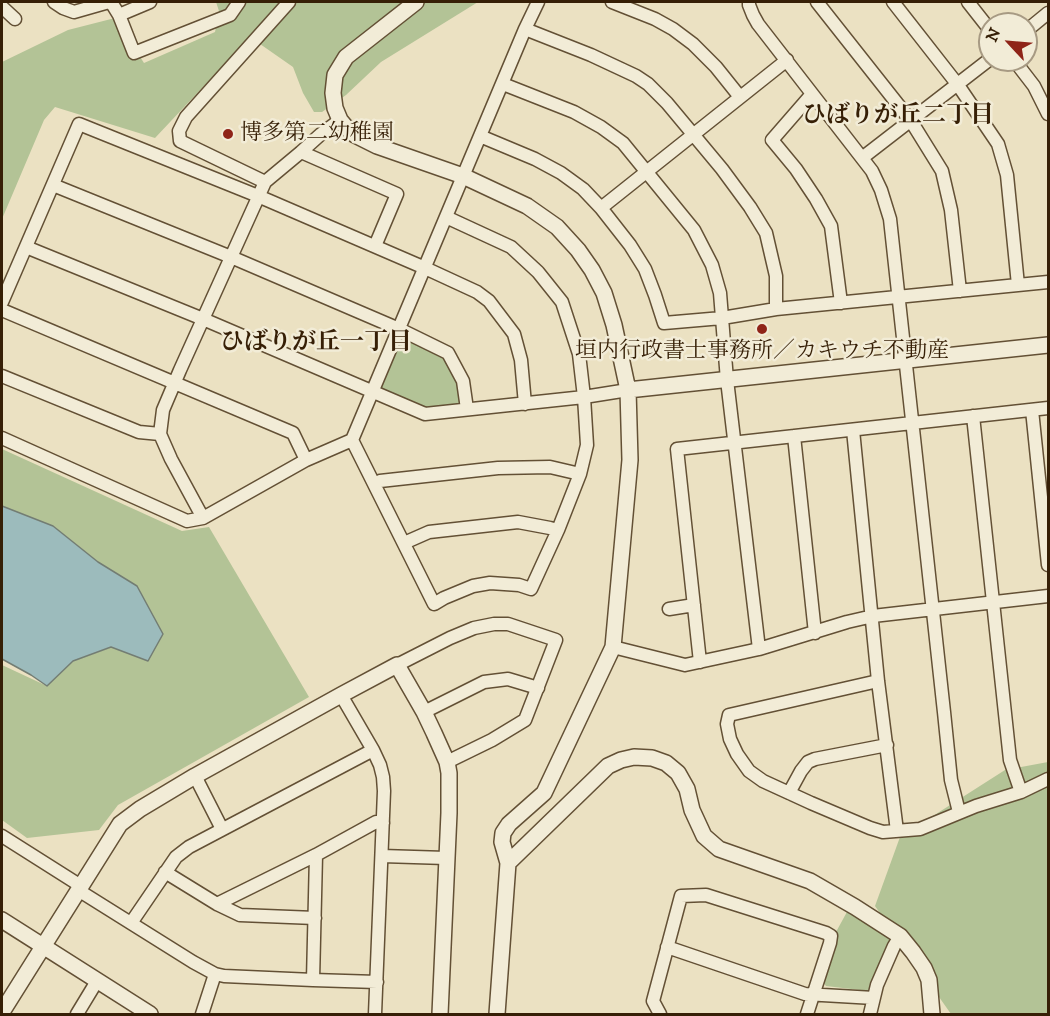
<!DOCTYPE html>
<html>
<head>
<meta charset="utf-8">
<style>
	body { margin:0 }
	#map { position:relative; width:1050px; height:1016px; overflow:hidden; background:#ebe1c2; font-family:"IM FELL DW Pica",serif }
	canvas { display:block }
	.frame { position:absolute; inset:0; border:3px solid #361f06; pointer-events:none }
	.north { position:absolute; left:978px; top:12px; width:60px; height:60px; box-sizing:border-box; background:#f2ecd7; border:2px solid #a79a83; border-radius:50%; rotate:296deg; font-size:16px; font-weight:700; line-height:24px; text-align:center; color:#361f06 }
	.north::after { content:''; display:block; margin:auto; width:21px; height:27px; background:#8f2418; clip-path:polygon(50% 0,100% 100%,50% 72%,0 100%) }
</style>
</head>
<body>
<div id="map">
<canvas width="1050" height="1016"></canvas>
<div class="frame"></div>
<div class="north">N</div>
</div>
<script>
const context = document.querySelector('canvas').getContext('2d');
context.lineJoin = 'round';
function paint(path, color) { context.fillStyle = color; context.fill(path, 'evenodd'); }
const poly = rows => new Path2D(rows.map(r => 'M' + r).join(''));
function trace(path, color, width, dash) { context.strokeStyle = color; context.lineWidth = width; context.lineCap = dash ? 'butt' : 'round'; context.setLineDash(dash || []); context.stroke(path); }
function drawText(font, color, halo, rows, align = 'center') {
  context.font = font + ' "IM FELL DW Pica","Noto Serif JP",serif'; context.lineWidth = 5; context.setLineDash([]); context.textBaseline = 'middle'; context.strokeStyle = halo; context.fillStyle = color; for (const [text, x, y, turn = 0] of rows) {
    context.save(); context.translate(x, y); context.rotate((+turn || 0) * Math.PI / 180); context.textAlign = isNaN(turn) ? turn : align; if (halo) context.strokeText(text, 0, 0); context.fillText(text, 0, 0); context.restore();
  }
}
const green = poly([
	[216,2,478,2,381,62,346,95,322,112,314,112,303,93,293,67,250,37,155,138,55,107,44,120,2,219,2,62,68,30,115,18,144,63,215,32,219,11],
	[400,336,437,352,449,364,459,386,461,402,458,406,429,408,421,407,378,388],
	[2,449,182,531,209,527,309,697,118,805,99,830,27,838,2,820,2,665,47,686,73,661,112,647,148,661,137,586,98,562,53,526,2,506],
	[1048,762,1048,1014,951,1014,875,906,900,837,1005,770],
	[848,910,889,938,889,948,868,991,826,986,823,982,836,947,836,932]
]);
const water = poly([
	[2,506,53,526,98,562,137,586,163,634,148,661,111,647,73,661,47,686,31,675,2,659,2,506]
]);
const minor = poly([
	[54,2,63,8,74,12,109,2],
	[111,2,119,15,134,53,230,15,239,2],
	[612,2,655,19,673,29,693,44,716,67,740,97],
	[749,2,749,5,753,15,758,24,872,171,881,190,890,219,944,712,951,780,959,812],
	[817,2,911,121,942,171,951,210,960,291],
	[893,2,958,85,998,144,1007,175,1018,285],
	[968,2,990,30],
	[2,7,15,19],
	[119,15,150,2],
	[525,29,591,55,636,76,648,84,667,103,722,169,750,207,766,233,776,276,776,309],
	[1026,31,1048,13],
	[1014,60,1034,86,1048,114],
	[503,84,574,112,601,127,623,143,694,230,712,265,720,293,727,380,759,649],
	[812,94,772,140,796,169,816,199,831,226,841,303],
	[480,136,535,159,561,173,583,189,601,208,630,245,645,269,655,295,664,323,722,318,776,309,1048,282],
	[301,152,397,194,375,246],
	[862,158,990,59],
	[265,182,180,141,179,131,186,117,289,2],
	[53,185,231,257,399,329,448,353,463,381,467,409],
	[601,208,787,60],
	[26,247,203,319,425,414,584,397,628,390],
	[2,302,79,124,258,196,425,268,477,292,489,301,514,334,521,360,525,404],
	[2,310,293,433,306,460],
	[2,376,139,432,160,434],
	[1032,410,1048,565],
	[973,416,1010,760,1021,792],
	[853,430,878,681,897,831],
	[794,436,815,633],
	[2,438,187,521,203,518,306,460,352,440,525,29,538,2],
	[352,440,434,604,444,598,473,586,490,583,519,585,531,589,558,530,580,474,587,445,584,397,579,354,562,302,538,272,511,247,446,217],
	[374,484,380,481,498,468,550,467,580,474],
	[203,518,171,459,160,434,163,410,180,370,265,182,301,152,321,134,340,120],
	[404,543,429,532,518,522,550,528,558,530],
	[669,609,694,605],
	[613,647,685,665,759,649,847,622,873,616,1048,596],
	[700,662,677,449,1048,408],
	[397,665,450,638,474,628,494,624,508,624,556,640,525,720,492,740,447,762],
	[878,681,729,715,727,724,730,739,737,754,749,771,763,781,811,803,870,828,883,832,920,829,976,806,1021,792,1048,779],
	[341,695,373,750,380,765,383,777,384,791,375,1014],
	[424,712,484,682,508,679,538,688],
	[195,776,222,829],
	[789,793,801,771,808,762,815,759,887,745],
	[2,836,81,886],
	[382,856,446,858],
	[165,872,217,904,316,855,376,822,383,823],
	[78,890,193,962,215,974,224,976,313,980,377,982],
	[217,904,240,915,315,918],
	[131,923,176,857,189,847,373,750],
	[667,947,805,994,874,998],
	[313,980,316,855],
	[77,1014,97,981],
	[202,1014,215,974],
	[660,1014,653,1001,681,896,706,895,826,933,831,936,830,943,807,1014],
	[870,1014,877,985,894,946,900,936]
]);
const tertiary = poly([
	[416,2,346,57,335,75,333,93,335,108,340,120,345,126,355,135,377,146,463,176,527,206,557,227,578,250,592,270,604,293,614,325,628,390,630,460,613,647,544,793,509,824,503,833,502,842,508,863,497,1014],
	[628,390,1048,345],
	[508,863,608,766,621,760,634,757,652,758,666,763,678,773,687,789,692,810,704,836,719,849,810,881,855,907,900,936,913,952,924,968,929,980,932,1014],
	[2,920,150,1014],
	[2,1012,120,824,140,809,195,776,341,695,397,665,424,712,434,733,447,762,449,773,449,813,440,1014]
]);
const markers = [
	[228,134,6,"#8f2418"],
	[762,329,6,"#8f2418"]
];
const poiNames = [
	["博多第二幼稚園",240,134],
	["垣内行政書士事務所／カキウチ不動産",762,352,"center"]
];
const neighbourhoodNames = [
	["ひばりが丘二丁目",898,117],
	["ひばりが丘一丁目",316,344]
];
paint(green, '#b3c396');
paint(water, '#9cbbbc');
trace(water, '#737d73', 1.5);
trace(minor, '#635035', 15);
trace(tertiary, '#635035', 18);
trace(minor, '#f2ecd7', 12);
trace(tertiary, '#f2ecd7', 15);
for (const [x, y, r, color] of markers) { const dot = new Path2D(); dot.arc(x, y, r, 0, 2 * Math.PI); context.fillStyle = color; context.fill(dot); trace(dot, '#f2ecd7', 2); }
drawText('22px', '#361f06', '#f2ecd7', poiNames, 'left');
drawText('bold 24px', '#361f06', '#f2ecd7', neighbourhoodNames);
</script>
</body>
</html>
